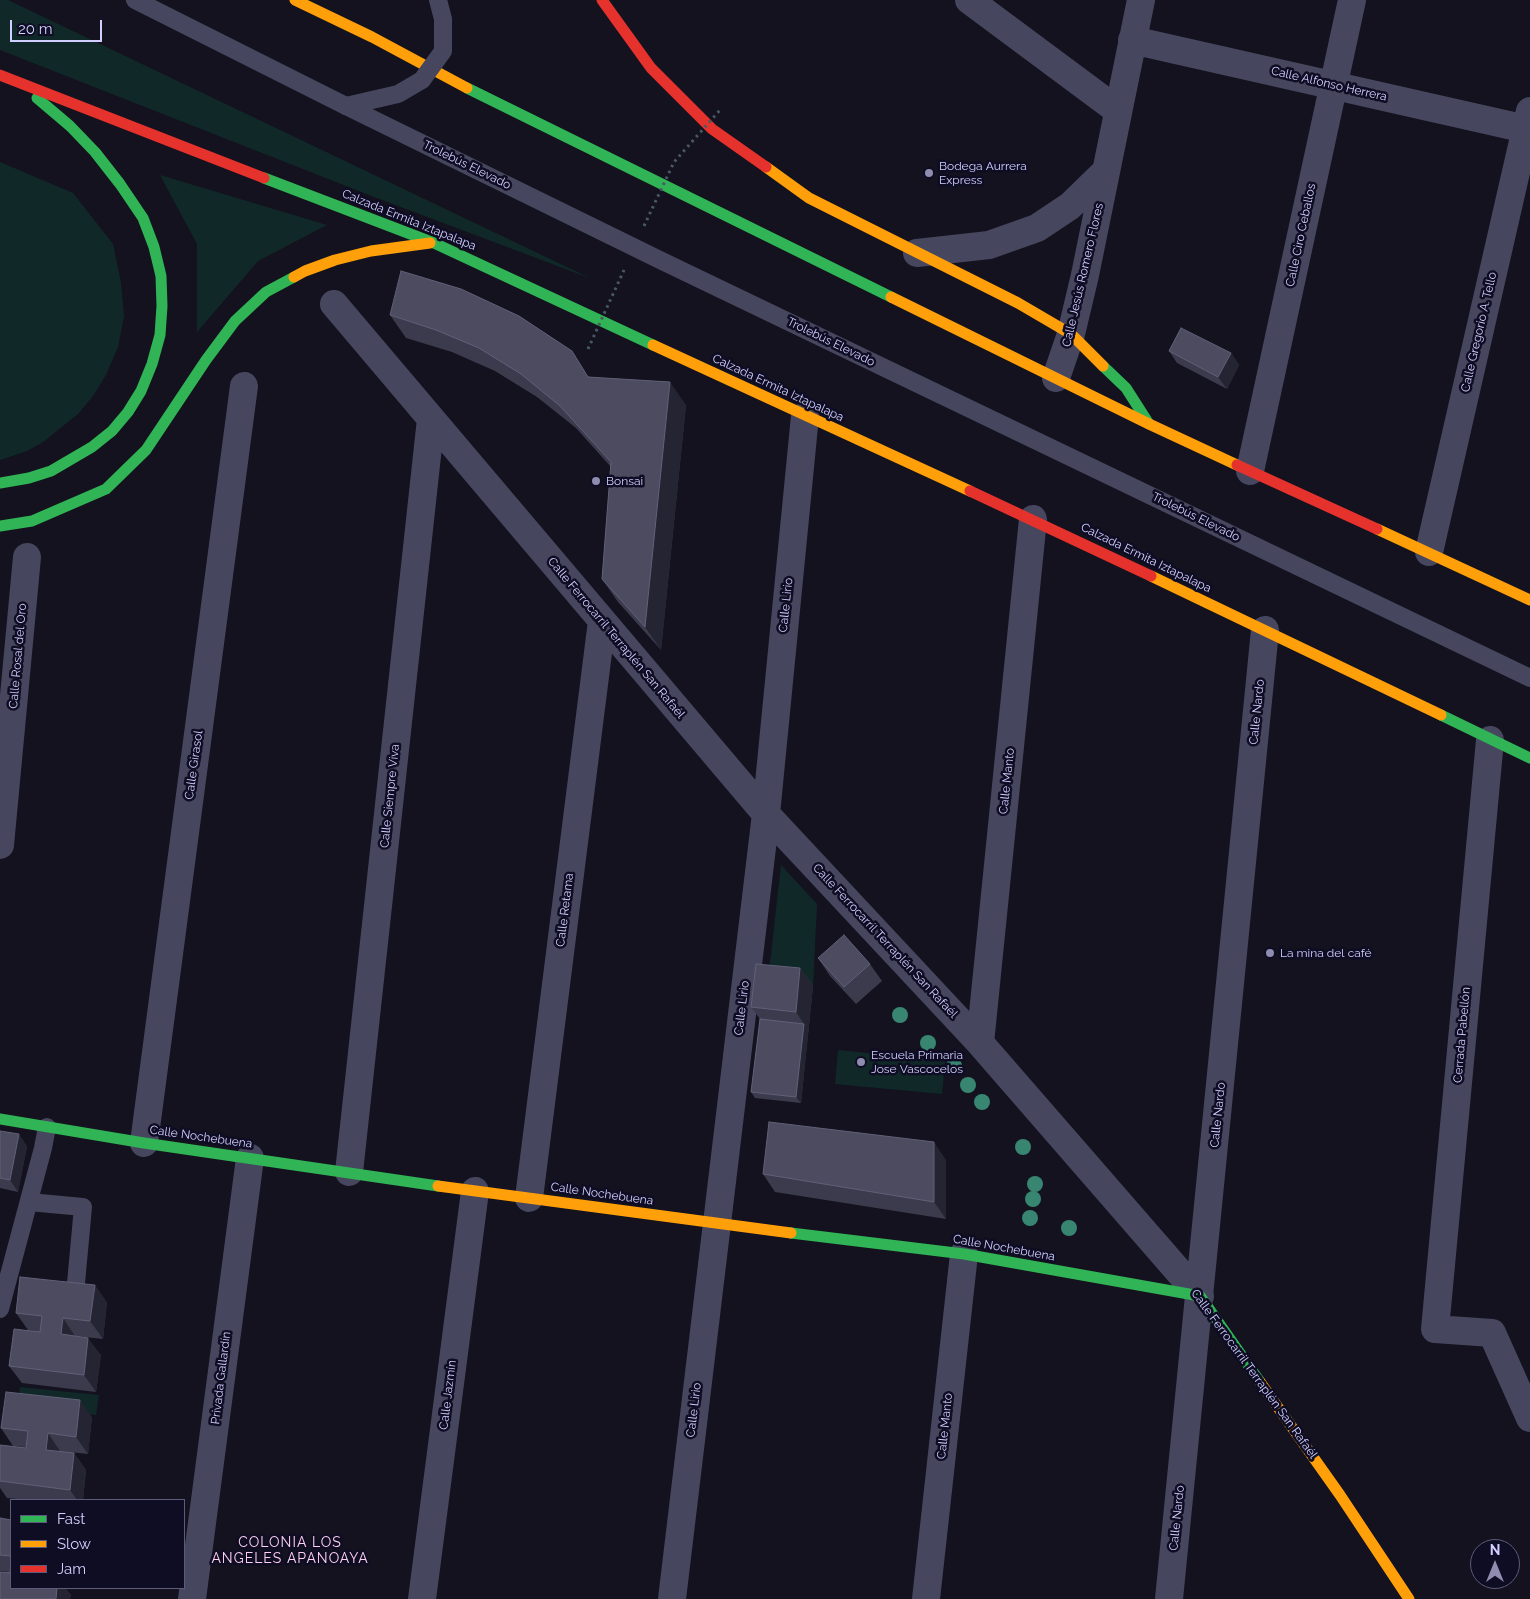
<!DOCTYPE html>
<html>
<head>
<meta charset="utf-8">
<style>
	body { margin:0 }
	#map { position:relative; width:1530px; height:1599px; overflow:hidden; background:#13121e; font-family:Raleway,sans-serif }
	canvas { display:block }
	.legend { position:absolute; left:10px; top:1499px; width:175px; height:90px; box-sizing:border-box; background:#0f0d23; border:1px solid #5d5b7b; margin:0; padding:6px 9px; list-style:none; font-size:15px; color:#d1cfff }
	.legend li { display:flex; align-items:center; gap:10px; height:25px }
	.legend b { width:25px; border:1px solid #5d5b7b }
	.north { position:absolute; left:1470px; top:1539px; width:50px; height:50px; box-sizing:border-box; background:#0f0d23; border:1px solid #5d5b7b; border-radius:50%; rotate:0deg; font-size:14px; font-weight:700; line-height:20px; text-align:center; color:#d1cfff }
	.north::after { content:''; display:block; margin:auto; width:18px; height:22px; background:#8e8db0; clip-path:polygon(50% 0,100% 100%,50% 72%,0 100%) }
	.scale { position:absolute; left:10px; top:20px; width:92px; height:22px; box-sizing:border-box; border:2px solid #d1cfff; border-top:0; padding-left:6px; font-size:15px; line-height:18px; white-space:nowrap; color:#d1cfff; -webkit-text-stroke:4px #0f0d23; paint-order:stroke }
</style>
</head>
<body>
<div id="map">
<canvas width="1530" height="1599"></canvas>
<ul class="legend">
<li><b style="height:6px;background:#30b455"></b>Fast</li>
<li><b style="height:6px;background:#ff9f0a"></b>Slow</li>
<li><b style="height:6px;background:#e5322d"></b>Jam</li>
</ul>
<div class="north">N</div>
<div class="scale">20 m</div>
</div>
<script>
const context = document.querySelector('canvas').getContext('2d');
context.lineJoin = 'round';
function paint(path, color) { context.fillStyle = color; context.fill(path, 'evenodd'); }
const poly = rows => new Path2D(rows.map(r => 'M' + r).join(''));
function trace(path, color, width, dash) { context.strokeStyle = color; context.lineWidth = width; context.lineCap = dash ? 'butt' : 'round'; context.setLineDash(dash || []); context.stroke(path); }
function drawText(font, color, halo, rows, align = 'center') {
  context.font = font + ' Raleway,sans-serif'; context.lineWidth = 5; context.setLineDash([]); context.textBaseline = 'middle'; context.strokeStyle = halo; context.fillStyle = color; for (const [text, x, y, turn = 0] of rows) {
    context.save(); context.translate(x, y); context.rotate((+turn || 0) * Math.PI / 180); context.textAlign = isNaN(turn) ? turn : align; if (halo) context.strokeText(text, 0, 0); context.fillText(text, 0, 0); context.restore();
  }
}
const green = poly([
	[0,0,8,0,592,279,369,195,0,50],
	[0,162,73,193,113,244,121,283,124,316,118,347,106,375,93,396,78,414,43,442,27,451,0,460],
	[160,175,327,225,258,261,197,332,197,244],
	[781,865,817,904,813,986,768,981],
	[838,1050,945,1061,942,1094,835,1084],
	[20,1387,99,1395,96,1415,18,1405]
]);
const lane = poly([
	[135,0,346,106],
	[29,1202,83,1207,76,1283],
	[0,1309,43,1148,47,1127]
]);
const street = poly([
	[969,0,1117,110],
	[1132,40,1526,129],
	[917,253,989,245,1037,228,1070,206,1106,171],
	[334,304,766,814,980,1043,1200,1296],
	[1056,378,1071,334,1085,275,1141,0],
	[1250,471,1352,0],
	[1429,552,1530,111],
	[1490,740,1435,1329,1492,1333,1530,1418],
	[0,845,27,557],
	[980,1043,1033,519],
	[144,1143,244,386],
	[349,1172,431,419],
	[529,1198,602,621],
	[192,1599,250,1158],
	[422,1599,475,1191],
	[672,1599,766,814,805,416],
	[926,1599,964,1254],
	[1169,1599,1265,630]
]);
const fast = poly([
	[467,88,891,297],
	[264,178,434,243,653,345],
	[1103,366,1126,388,1149,424],
	[0,483,29,478,51,471,92,447,112,431,128,412,141,391,152,364,160,335,162,306,161,276,154,247,143,218,120,184,95,152,70,126,37,98],
	[0,526,32,521,106,489,146,450,206,360,235,321,266,292,294,277],
	[1441,715,1530,758],
	[0,1119,144,1143,438,1186],
	[791,1233,964,1254,1200,1296,1260,1382]
]);
const slow = poly([
	[295,0,372,37,467,88],
	[766,167,809,198,1018,303,1071,334,1103,366],
	[294,277,305,271,335,260,371,251,430,243],
	[891,297,1149,424,1237,465],
	[653,345,970,491],
	[1377,529,1530,600],
	[1151,576,1441,715],
	[438,1186,791,1233],
	[1260,1382,1340,1495,1409,1599]
]);
const jam = poly([
	[602,0,651,68,712,129,766,167],
	[0,75,264,178],
	[1237,465,1377,529],
	[970,491,1151,576]
]);
const pathBridge = poly([
	[644,226,674,162,720,110],
	[588,349,624,270]
]);
const laneBridge = poly([
	[346,106,662,261,1530,678],
	[346,106,398,94,422,80,443,51,443,19,438,0]
]);
const trees = [
	[900,1015],
	[928,1043],
	[954,1066],
	[968,1085],
	[982,1102],
	[1023,1147],
	[1035,1184],
	[1033,1199],
	[1030,1218],
	[1069,1228]
];
const wall = poly([
	[390,315,590,377,686,405,661,650,618,602,602,579,611,467,576,428,537,397,495,371,452,352,406,338],
	[1169,351,1231,353,1239,365,1227,389,1177,363],
	[818,958,870,964,882,981,856,1004,830,976],
	[800,968,813,986,801,1103,755,1098,751,1092,760,1019,751,1007],
	[0,1131,27,1146,18,1192,0,1188],
	[946,1160,946,1219,775,1192,763,1174],
	[107,1302,103,1339,75,1336,101,1355,96,1392,22,1383,9,1366,40,1332,28,1330,16,1313],
	[92,1417,88,1454,60,1451,74,1453,86,1470,83,1500,26,1500,7,1498,0,1488,0,1445,26,1448,26,1447,13,1446,1,1428],
	[0,1518,11,1520,11,1588,65,1588,71,1595,70,1599,0,1599,0,1572,10,1572,0,1571]
]);
const shadedWall = poly([
	[1231,353,1239,365,1227,389,1218,377],
	[670,382,686,405,661,650,645,627],
	[800,968,813,986,801,1103,796,1097,804,1024,796,1012],
	[19,1134,27,1146,18,1192,10,1180],
	[934,1142,946,1160,946,1219,934,1202],
	[95,1285,107,1302,103,1339,90,1321],
	[63,1318,75,1336,73,1352,61,1334],
	[88,1338,101,1355,96,1392,84,1375],
	[80,1400,92,1417,88,1454,76,1437],
	[48,1433,60,1451,58,1467,46,1450],
	[74,1453,86,1470,83,1500,77,1500,70,1490],
	[57,1588,65,1588,71,1595,70,1599,56,1599]
]);
const building = poly([
	[401,271,461,289,519,316,572,351,588,377,670,382,645,627,602,579,611,462,560,406,521,374,479,348,436,330,390,315,401,271],
	[1181,328,1231,353,1218,377,1169,351,1181,328],
	[844,935,870,964,844,987,818,958,844,935],
	[756,964,800,968,796,1012,751,1007,756,964],
	[760,1019,804,1024,796,1097,751,1092,760,1019],
	[769,1122,934,1142,934,1202,763,1174,769,1122],
	[0,1131,19,1134,10,1180,0,1178,0,1131],
	[20,1277,95,1285,90,1321,63,1318,61,1334,88,1338,84,1375,9,1366,14,1329,40,1332,42,1316,16,1313,20,1277],
	[6,1392,80,1400,76,1437,48,1433,46,1450,74,1453,70,1490,0,1481,0,1445,26,1448,28,1431,1,1428,6,1392],
	[0,1518,11,1520,11,1556,0,1555,0,1518],
	[11,1562,11,1588,57,1588,56,1599,0,1599,0,1572,10,1573,11,1562]
]);
const markers = [
	[929,173,5,"#8e8db0"],
	[596,481,5,"#8e8db0"],
	[1270,953,5,"#8e8db0"],
	[861,1062,5,"#8e8db0"]
];
const streetNames = [
	["Calle Alfonso Herrera",1329,84,13],
	["Trolebús Elevado",467,165,26],
	["Calzada Ermita Iztapalapa",409,220,22],
	["Calle Ciro Ceballos",1301,235,-78],
	["Calle Jesús Romero Flores",1083,275,-77],
	["Calle Gregorio A. Tello",1479,332,-77],
	["Trolebús Elevado",831,342,26],
	["Calzada Ermita Iztapalapa",778,388,25],
	["Trolebús Elevado",1196,517,26],
	["Calzada Ermita Iztapalapa",1146,558,26],
	["Calle Lirio",786,605,-84],
	["Calle Ferrocarril Terraplén San Rafaél",616,638,50],
	["Calle Rosal del Oro",18,656,-85],
	["Calle Nardo",1257,712,-84],
	["Calle Girasol",194,765,-82],
	["Calle Manto",1007,781,-84],
	["Calle Siempre Viva",390,796,-84],
	["Calle Retama",565,910,-83],
	["Calle Ferrocarril Terraplén San Rafaél",885,941,47],
	["Calle Lirio",742,1008,-83],
	["Cerrada Pabellón",1462,1035,-85],
	["Calle Nardo",1218,1115,-84],
	["Calle Nochebuena",201,1137,8],
	["Calle Nochebuena",602,1194,8],
	["Calle Nochebuena",1004,1248,10],
	["Calle Ferrocarril Terraplén San Rafaél",1254,1374,54],
	["Privada Gallardín",221,1378,-83],
	["Calle Jazmín",448,1395,-83],
	["Calle Lirio",694,1410,-83],
	["Calle Manto",945,1426,-84],
	["Calle Nardo",1177,1518,-84]
];
const poiNames = [
	["Bodega Aurrera",939,166],
	["Express",939,180],
	["Bonsai",606,481],
	["La mina del café",1280,953],
	["Escuela Primaria",871,1055],
	["Jose Vascocelos",871,1069]
];
const neighbourhoodNames = [
	["COLONIA LOS",290,1543],
	["ANGELES APANOAYA",290,1559]
];
paint(green, '#102928');
trace(lane, '#46475f', 18);
trace(street, '#46475f', 28);
trace(fast, '#30b455', 11);
trace(slow, '#ff9f0a', 11);
trace(jam, '#e5322d', 11);
trace(pathBridge, '#485965', 3, [2.5, 4]);
trace(laneBridge, '#46475f', 18);
context.fillStyle = '#388572';
for (const [x, y] of trees) { context.beginPath(); context.arc(x, y, 8, 0, 2 * Math.PI); context.fill(); }
paint(wall, '#3c3b4d');
paint(shadedWall, '#252432');
paint(building, '#4c4b60');
trace(building, '#616079', 1);
for (const [x, y, r, color] of markers) { const dot = new Path2D(); dot.arc(x, y, r, 0, 2 * Math.PI); context.fillStyle = color; context.fill(dot); trace(dot, '#0f0d23', 2); }
drawText('12px', '#d1cfff', '#0f0d23', streetNames);
drawText('12px', '#d1cfff', '#0f0d23', poiNames, 'left');
context.letterSpacing = '1px';
drawText('14px', '#ffd1f1', '#0f0d23', neighbourhoodNames);
context.letterSpacing = '0px';
</script>
</body>
</html>
